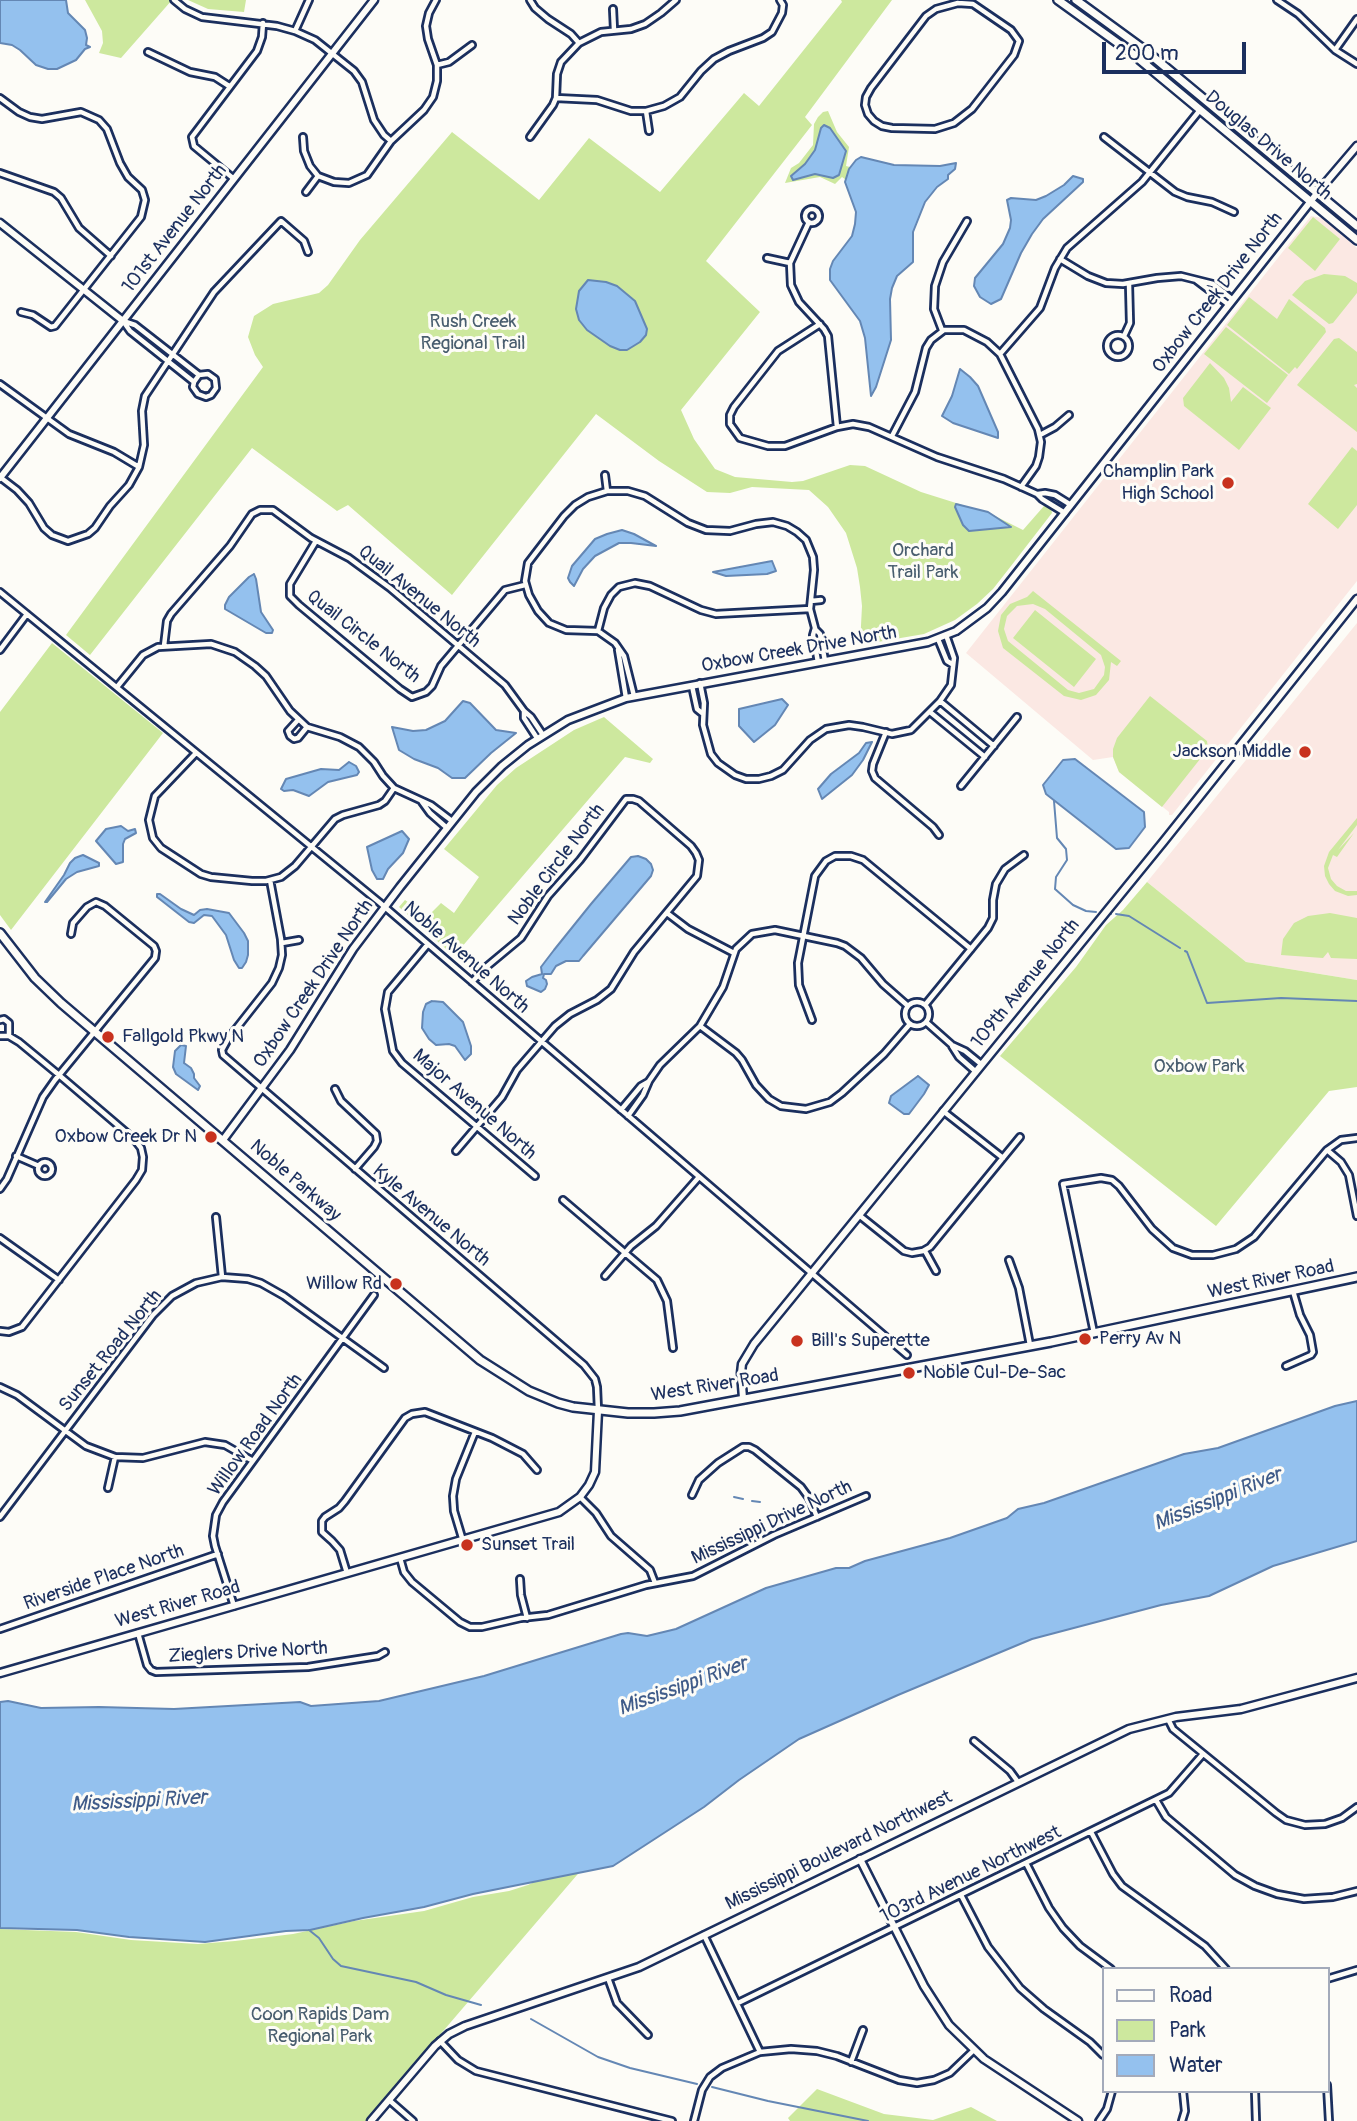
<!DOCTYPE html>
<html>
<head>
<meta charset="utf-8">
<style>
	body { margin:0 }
	#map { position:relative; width:1357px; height:2121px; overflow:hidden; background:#fdfcf7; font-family:Pangolin,sans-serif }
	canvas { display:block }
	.legend { position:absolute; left:1102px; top:1967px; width:228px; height:126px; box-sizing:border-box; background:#fdfcf7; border:2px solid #a3aaba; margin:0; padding:9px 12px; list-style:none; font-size:21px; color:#1b2f5e }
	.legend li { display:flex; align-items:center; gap:14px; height:35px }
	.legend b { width:35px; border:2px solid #a3aaba }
	.scale { position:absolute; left:1102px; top:42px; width:144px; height:32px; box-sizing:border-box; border:4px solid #1b2f5e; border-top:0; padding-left:9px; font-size:21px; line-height:24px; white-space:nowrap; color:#1b2f5e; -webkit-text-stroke:5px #fdfcf7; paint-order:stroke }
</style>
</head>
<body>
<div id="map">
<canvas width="1357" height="2121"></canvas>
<ul class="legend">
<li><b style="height:9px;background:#fdfcf7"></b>Road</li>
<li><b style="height:19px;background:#cde89e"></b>Park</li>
<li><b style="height:19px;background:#94c1ee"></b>Water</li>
</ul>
<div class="scale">200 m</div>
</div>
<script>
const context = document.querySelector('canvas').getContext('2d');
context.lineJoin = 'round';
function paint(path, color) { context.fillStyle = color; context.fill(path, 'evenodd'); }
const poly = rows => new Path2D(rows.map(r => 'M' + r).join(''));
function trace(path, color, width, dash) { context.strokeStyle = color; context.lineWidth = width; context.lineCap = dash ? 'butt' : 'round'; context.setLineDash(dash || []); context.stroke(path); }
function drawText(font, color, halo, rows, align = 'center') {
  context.font = font + ' Pangolin,sans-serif'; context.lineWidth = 6; context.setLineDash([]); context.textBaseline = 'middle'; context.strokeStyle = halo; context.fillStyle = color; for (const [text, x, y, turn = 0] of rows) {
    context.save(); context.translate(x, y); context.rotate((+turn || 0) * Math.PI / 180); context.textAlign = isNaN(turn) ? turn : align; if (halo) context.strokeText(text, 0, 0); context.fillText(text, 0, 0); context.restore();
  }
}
const built = poly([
	[1311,216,1322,218,1357,248,1357,581,1172,815,1169,815,1169,812,1119,772,1113,757,1093,760,966,653],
	[1357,623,1357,980,1246,962,1147,882]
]);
const green = poly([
	[85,0,172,0,121,58,99,53,103,43,102,31],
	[188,0,246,0,244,12,208,9],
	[841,0,892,0,805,117,812,125,706,261,760,312,681,410,694,439,715,469,735,477,792,482,803,481,850,465,865,466,921,492,991,514,1023,530,1044,506,1051,508,1052,513,1011,566,993,589,977,604,955,620,924,634,860,645,862,606,860,587,857,568,846,533,828,507,809,490,752,487,730,493,707,492,659,461,596,414,452,595,348,505,337,511,252,448,90,655,66,635,263,367,255,355,248,337,254,316,273,304,319,293,328,285,360,240,452,132,539,200,589,138,660,192,744,93,759,106,842,2],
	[828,111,837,132,849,147,846,166,850,167,846,180,842,177,835,184,820,177,785,183,791,168,799,163,813,145,814,124,818,117,823,112],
	[1313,217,1340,239,1315,271,1288,248],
	[1324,274,1345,276,1357,283,1357,293,1333,323,1329,324,1292,295,1305,281],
	[1249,297,1277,319,1289,299,1325,328,1326,332,1297,369,1295,367,1289,374,1227,325],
	[1226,327,1288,375,1267,403,1204,354],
	[1339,338,1357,352,1357,384,1354,385,1357,388,1357,432,1297,385,1334,339],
	[1210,363,1224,378,1229,388,1231,402,1243,387,1271,408,1239,450,1184,406,1183,398],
	[1352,447,1357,451,1357,505,1338,529,1308,504],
	[1033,591,1121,661,1117,666,1111,662,1109,680,1096,695,1081,700,1064,696,1003,648,998,631,1001,615,1010,604,1027,597],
	[1033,604,1045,609,1101,655,1105,667,1104,675,1094,689,1079,693,1068,690,1008,641,1004,629,1007,616,1017,606],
	[1035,610,1096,659,1074,687,1013,638],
	[52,643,163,733,11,930,0,915,0,712],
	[1150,696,1207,741,1208,749,1162,807,1119,772,1113,757,1113,749,1117,738],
	[604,717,653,759,650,763,625,757,454,956,399,907,405,900,428,916,441,903,454,913,479,877,444,849,497,785,516,768,574,730],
	[1357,818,1357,825,1338,850,1354,833,1337,857,1333,855,1328,868,1331,879,1337,886,1346,891,1357,891,1357,895,1348,896,1335,891,1329,884,1325,876,1324,866,1329,852],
	[1147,882,1246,962,1357,980,1357,1087,1329,1091,1216,1226,1000,1056,1076,967,1106,925,1123,910],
	[1330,913,1357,918,1357,959,1331,958,1328,952,1323,958,1281,955,1283,939,1294,923,1308,916],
	[589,1861,366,2121,0,2121,0,1929,76,1932,131,1940,198,1944,235,1941,293,1934,354,1921,424,1911,473,1897,509,1891,528,1885,562,1868],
	[817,2089,884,2114,933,2120,971,2107,997,2121,790,2121,788,2118]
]);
const water = poly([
	[0,0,66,0,68,13,85,30,87,38,86,45,90,47,85,49,76,60,57,69,48,69,36,65,20,50,12,45,0,43,0,0],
	[824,125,830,128,846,151,839,175,833,178,815,174,793,180,791,176,805,164,815,150,821,128,824,125],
	[861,157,894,165,940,166,956,163,955,169,948,175,948,179,937,187,925,202,913,232,913,262,897,276,892,288,890,299,891,340,876,387,871,396,865,338,860,321,830,280,830,269,833,261,852,236,855,224,856,212,845,182,849,169,856,160,861,157],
	[1073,176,1083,179,1083,182,1043,219,1032,234,1021,253,1001,299,991,304,980,297,974,286,975,278,1003,244,1010,228,1011,220,1007,200,1011,198,1036,200,1046,196,1064,185,1073,176],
	[588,280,606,282,617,286,635,301,647,329,646,335,640,342,627,350,620,350,610,346,587,330,579,320,576,309,579,291,588,280],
	[960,369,970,377,978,386,998,432,998,438,953,423,942,416,952,396,960,369],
	[956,504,988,512,1011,527,969,531,963,525,955,507,956,504],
	[622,530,634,534,656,546,631,543,619,543,595,556,583,569,574,586,570,582,568,578,572,566,595,539,607,534,622,530],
	[772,561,776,571,767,574,726,576,713,572,772,561],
	[254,574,256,579,261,612,273,630,272,633,266,633,225,609,225,605,229,597,249,577,254,574],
	[782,699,788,705,775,725,754,742,739,726,739,709,782,699],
	[463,701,470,703,496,730,516,733,491,753,465,778,452,778,438,768,414,759,399,750,392,727,413,731,426,730,445,721,463,701],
	[872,742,863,760,852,775,822,799,818,789,831,774,859,753,866,743,872,742],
	[1075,759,1144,812,1145,827,1129,848,1116,849,1046,794,1043,785,1063,760,1075,759],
	[349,762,356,766,359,772,357,775,328,782,309,796,293,790,284,791,281,789,286,779,321,769,339,770,349,762],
	[121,826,128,831,135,829,136,833,125,839,123,844,123,862,116,864,96,841,106,829,121,826],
	[402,831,409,839,403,853,388,869,383,879,377,879,372,870,367,847,402,831],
	[83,855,99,863,99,866,77,872,66,879,47,902,45,902,64,875,70,863,75,858,83,855],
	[638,856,646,859,651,864,653,870,651,876,583,956,579,961,566,961,556,966,551,974,544,974,543,978,546,980,547,984,545,989,541,992,527,986,526,981,532,977,542,974,541,967,554,950,591,904,631,857,638,856],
	[157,894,160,894,181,909,194,915,200,910,207,909,229,913,244,933,248,941,248,955,246,962,242,968,239,968,234,960,226,935,212,916,204,915,194,923,189,922,157,897,157,894],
	[432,1001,443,1002,463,1022,471,1046,471,1054,465,1060,455,1046,449,1044,436,1045,429,1039,422,1028,423,1012,426,1004,432,1001],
	[181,1045,186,1046,184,1063,191,1068,194,1074,194,1078,200,1086,198,1090,176,1074,173,1067,175,1051,181,1045],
	[918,1076,929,1085,924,1094,909,1114,904,1114,889,1103,891,1096,918,1076],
	[1357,1401,1357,1541,1273,1566,1209,1596,1161,1605,1032,1639,898,1695,799,1739,739,1780,704,1807,613,1866,473,1894,424,1907,363,1918,310,1930,286,1931,205,1942,129,1937,77,1930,0,1928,0,1702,8,1701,41,1708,99,1707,174,1709,300,1702,311,1706,379,1701,484,1676,621,1634,628,1633,647,1636,676,1629,766,1588,836,1568,849,1568,865,1561,950,1538,1007,1518,1018,1509,1044,1503,1184,1454,1218,1448,1335,1406,1357,1401]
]);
const stream = poly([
	[1054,801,1057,838,1066,849,1067,860,1056,877,1055,889,1073,905,1086,911,1096,912],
	[1109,914,1111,914],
	[1116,914,1129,916,1180,948],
	[1185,951,1187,952,1207,1003,1281,998,1357,1001],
	[734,1497,743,1499],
	[752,1501,760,1502],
	[309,1930,319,1938,333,1959,341,1966,416,1982,446,1995,481,2005],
	[531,2019,598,2057,630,2068,697,2084],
	[712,2087,768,2101,868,2121]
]);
const minor = poly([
	[174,0,185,9,202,17,277,26,295,31,315,40,354,71,362,82,374,120,384,135,391,141],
	[530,0,535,8,548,19,571,34,579,43],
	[1277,0,1298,14,1335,50,1357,64],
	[958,3,973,4,1011,30,1019,41,1014,55,972,109,954,123,935,129,892,128,882,126,874,121,868,114,865,105,866,97,871,88,926,16,936,9,958,3],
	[613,9,614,30],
	[295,31,309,0],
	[1335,50,1357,19],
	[148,52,190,72,215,77,229,86],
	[437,65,449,62,472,45],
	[0,98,19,112,30,117,42,119,81,112,99,120,107,129,120,163,128,177,142,190,145,200,141,217,55,326,51,327,33,315,21,312],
	[556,98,597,100,631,111,646,111,664,106,680,97,701,71,714,59,729,51,763,38,772,32,782,13,783,5,780,0],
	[646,111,649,131],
	[303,137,304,151,310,166,318,176,334,182,349,183,367,175,391,141,424,110,433,97,437,81,437,65,428,39,426,26,429,13,436,0],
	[530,137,553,105,556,98,557,74,561,62,579,43,601,32,631,29,645,24,661,13,676,0],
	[1104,137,1175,192,1187,197,1212,202,1234,212],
	[0,173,54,192,61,198,79,228,111,256],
	[234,179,194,146,192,137,257,51,262,37,263,23],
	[306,192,318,176],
	'805 216a7 7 0 1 1 14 0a7 7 0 1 1-14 0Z',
	[809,222,790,263,791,285,799,302,824,329,828,336,837,427],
	[767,258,790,263],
	[1060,259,1088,276,1106,283,1123,284,1157,278,1181,276,1213,284,1233,300],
	[1196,280,1229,305],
	[123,321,130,331,194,382,193,387,198,394,206,397,211,395,216,388,215,379,208,374,199,375,194,382],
	[123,321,135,325,199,375],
	[820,324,778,351,734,407,730,415,730,424,740,438,768,446,785,446,837,427,853,424,869,427,937,457,1004,479,1037,494,1042,499,1065,513],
	[942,330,934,309,935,286,943,262,967,221],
	'1107 346a11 11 0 1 1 22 0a11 11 0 1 1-22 0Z',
	[1124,336,1130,323,1129,284],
	[1000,354,1040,308,1055,268,1067,248,1142,182,1200,110],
	[0,384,69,434,114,452,139,467],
	[1040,435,1055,427,1069,415],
	[892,436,915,392,926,348,931,340,944,330,964,330,987,342,1000,354,1038,429,1041,442,1039,457,1036,466,1021,487],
	[605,475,607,491],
	[0,477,17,490,29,503,44,528,52,535,68,541,88,534,95,528,110,506,129,485,139,467,144,445,142,411,145,396,214,292,281,221,304,241,308,252],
	[1038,494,1045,493,1055,495,1071,505],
	[316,541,290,584,290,596,299,605,400,689,412,697,426,692,432,686,441,666,505,590,525,585],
	[0,592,379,902,907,1355],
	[811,601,821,600],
	[815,629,820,634,825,661],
	[598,631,604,608,611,595,619,587,635,583,650,586,701,610,716,614,810,609],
	[938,639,947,661,952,664],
	[164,646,167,621,171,614,230,546,252,514,260,510,273,510,311,538,349,558,390,588,505,685,524,711,531,717,543,735],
	[0,650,27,614],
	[618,650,626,698],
	[700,683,704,703,703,725,711,754,718,763,735,775,746,779,759,779,771,776,783,770,810,740,826,729,849,725,863,727,892,734,911,730,940,701,951,685,954,658,946,635],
	[692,686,697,709,702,713],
	[117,687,143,655,158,647,211,644,235,652,255,666,266,676,290,711,307,727,340,737,359,747,374,762,383,776,394,788,431,805,452,821],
	[634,696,624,656,615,643,598,631,566,630,549,623,538,611,529,595,525,581,528,563,564,516,575,505,588,497,607,491,628,491,645,496,688,523,706,530,730,531,756,524,773,522,787,526,797,532,806,540,813,557,814,570,810,609,815,628,813,635,818,662],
	[940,701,994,746],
	[524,712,524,718,537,738],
	[930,712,985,757],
	[298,720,288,731,290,736,294,739,298,738,307,727],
	[886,732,873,764,872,771,875,778,933,827,939,835],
	[196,753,155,796,149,820,153,838,161,848,201,874,211,877,252,881,266,881,281,877,295,866,335,819,343,815,379,805,385,801,394,788],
	[961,786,1017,717],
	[422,802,430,813,447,828],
	[270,880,281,939,282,955,279,968,272,983,228,1039,222,1050,223,1055,584,1365,595,1379,597,1387,598,1410],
	[667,913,688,929,734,953],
	[282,943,299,940],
	[428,944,388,992,385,1009,393,1051,402,1063,535,1176],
	'905 1014a12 12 0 1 1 24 0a12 12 0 1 1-24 0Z',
	[925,1005,988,928,993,918,993,900,996,884,1005,869,1024,855],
	[0,1020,4,1019,9,1023,9,1036],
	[812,1020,799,985,798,963,815,876,826,861,835,856,851,856,863,860,971,949],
	[926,1022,952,1045,965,1051,981,1064],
	[700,1026,736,1053,742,1060,756,1085,769,1099,781,1106,806,1109,830,1102,842,1093,884,1054,910,1024],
	[0,1036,9,1036,19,1042,59,1075,134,1139,141,1148,143,1157,142,1170,136,1180,22,1327,9,1332,0,1331],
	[952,1046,959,1057,975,1071],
	[335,1089,341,1101,376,1134,377,1141,374,1147,355,1169],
	[621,1110,641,1086,648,1082],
	[943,1111,1003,1158],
	[628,1116,643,1095,649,1081,660,1065,700,1026,723,987,736,949,752,934,775,930,837,943,845,946,861,958,883,984,908,1006],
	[1327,1150,1341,1162,1349,1175,1357,1216],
	[456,1151,502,1097,517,1070,555,1026,570,1014,597,1000,611,989,634,952,697,876,699,860,696,853,691,846,639,801,633,799,626,799,580,860,548,896,521,938,485,968,472,982],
	[16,1156,39,1166],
	'38 1169a7 7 0 1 1 14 0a7 7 0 1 1-14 0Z',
	[0,1189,7,1179,43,1097,55,1080,155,958,156,951,154,946,105,906,96,902,87,907,73,923,71,934],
	[563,1200,657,1280,667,1301,673,1348],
	[859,1215,904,1251,912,1253,923,1251,930,1247,1020,1137],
	[216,1217,222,1277],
	[0,1238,59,1280],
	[925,1251,936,1271],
	[1009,1260,1019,1288,1030,1345],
	[605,1276,631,1246,656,1226,699,1177],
	[1094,1333,1063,1184,1101,1178,1112,1180,1119,1186,1152,1229,1173,1248,1192,1255,1213,1255,1236,1249,1254,1237,1327,1150,1341,1140,1357,1138],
	[1286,1366,1311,1355,1313,1352,1310,1335,1300,1315,1293,1291],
	[0,1387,17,1395,86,1446,115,1457,143,1458,205,1442,225,1445,253,1461],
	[108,1488,115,1457],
	[692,1495,699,1480,718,1463,743,1447,749,1447,755,1450,801,1487,809,1498,817,1517],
	[580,1497,596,1513,611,1536,650,1570,655,1583],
	[0,1517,153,1315,172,1296,196,1283,222,1277,248,1279,261,1283,284,1296,384,1368],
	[463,1541,454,1511,453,1496,456,1479,475,1432],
	[400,1558,404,1572,412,1582,460,1622,470,1627,482,1627,521,1618,548,1615,646,1585,693,1576,774,1535,866,1496],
	[347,1573,340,1550,332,1541,322,1532,322,1521,325,1517,339,1508,345,1501,405,1418,412,1414,425,1412,492,1438,523,1454,537,1470],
	[520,1579,521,1595,527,1618],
	[234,1606,215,1546,213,1536,216,1515,223,1502,374,1295],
	[0,1629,218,1554],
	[138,1633,147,1665,151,1670,156,1672,308,1667,378,1656,385,1652],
	[1168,1719,1173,1729,1276,1813,1286,1820,1305,1825,1325,1824,1342,1818,1357,1807],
	[974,1741,1010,1771,1018,1782],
	[1156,1800,1166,1817,1235,1875,1255,1886,1277,1894,1304,1899,1333,1897,1357,1891],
	[1091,1832,1113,1874,1122,1886,1205,1946,1226,1969],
	[1026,1863,1049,1908,1063,1928,1080,1946,1111,1969],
	[961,1895,988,1947,1020,1988,1044,2009,1090,2042,1103,2055],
	[704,1935,760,2052],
	[608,1978,617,2003,648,2035],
	[1327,1979,1357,1970],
	[738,2003,1169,1793,1203,1754],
	[440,2041,458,2060,476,2071,672,2121],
	[851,2062,863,2030],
	[1327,2085,1329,2121],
	[1255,2091,1256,2121],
	[389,2100,413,2121],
	[694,2121,702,2090,710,2077,722,2068,760,2052,791,2049,817,2051,837,2056,899,2080,917,2083,934,2080,950,2073,974,2050],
	[1099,2121,1107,2109,1112,2091],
	[1182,2121,1185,2111,1183,2091]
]);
const tertiary = poly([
	[0,223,123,321],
	[0,478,374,0],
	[223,1140,290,1050,353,949,400,887,476,792,502,766,528,745,568,720,626,698,928,642,956,631,987,608,1002,592,1322,187,1357,146],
	[743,1398,741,1373,742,1364,754,1344,1164,841,1357,599],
	[0,1673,559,1512,580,1497,589,1485,595,1472,598,1411],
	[860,1859,924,1986,949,2025,984,2059,1078,2121],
	[371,2121,435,2046,449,2034,465,2026,639,1967,1129,1729,1176,1717,1241,1709,1357,1678]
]);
const secondary = poly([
	[1058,0,1133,54,1357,240],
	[1076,0,1146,51,1357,226],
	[0,933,35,978,61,1003,480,1360,529,1391,558,1403,573,1407,628,1413,654,1413,680,1411,1051,1342,1357,1277]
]);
const markers = [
	[1228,483,7,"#c8321e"],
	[1305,752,7,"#c8321e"],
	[108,1037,7,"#c8321e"],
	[211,1137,7,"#c8321e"],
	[396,1284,7,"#c8321e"],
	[1085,1339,7,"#c8321e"],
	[797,1341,7,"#c8321e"],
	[909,1373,7,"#c8321e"],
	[467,1545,7,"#c8321e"]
];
const streetNames = [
	["Douglas Drive North",1268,146,40],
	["101st Avenue North",175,229,-52],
	["Oxbow Creek Drive North",1218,293,-52],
	["Quail Avenue North",419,597,39],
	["Quail Circle North",363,637,38],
	["Oxbow Creek Drive North",799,650,-10],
	["Noble Circle North",557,865,-53],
	["Noble Avenue North",466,958,41],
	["Oxbow Creek Drive North",314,984,-56],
	["109th Avenue North",1026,984,-51],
	["Major Avenue North",474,1105,41],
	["Noble Parkway",295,1181,41],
	["Kyle Avenue North",431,1216,40],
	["West River Road",1271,1280,-12],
	["Sunset Road North",111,1351,-51],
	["West River Road",715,1386,-9],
	["Willow Road North",256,1435,-54],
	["Mississippi Drive North",772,1523,-25],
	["Riverside Place North",104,1578,-19],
	["West River Road",178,1605,-16],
	["Zieglers Drive North",248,1653,-3],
	["Mississippi Boulevard Northwest",839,1851,-26],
	["103rd Avenue Northwest",971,1875,-26]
];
const parkNames = [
	["Rush Creek",473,322],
	["Regional Trail",473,344],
	["Orchard",923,551],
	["Trail Park",923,573],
	["Oxbow Park",1199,1067],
	["Coon Rapids Dam",320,2015],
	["Regional Park",320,2037]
];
const poiNames = [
	["Champlin Park",1214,472,"right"],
	["High School",1214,494,"right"],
	["Jackson Middle",1291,752,"right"],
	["Fallgold Pkwy N",122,1037],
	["Oxbow Creek Dr N",197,1137,"right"],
	["Willow Rd",382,1284,"right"],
	["Perry Av N",1099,1339],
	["Bill's Superette",811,1341],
	["Noble Cul-De-Sac",923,1373],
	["Sunset Trail",481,1545]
];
const waterNames = [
	["Mississippi River",1218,1500,-22],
	["Mississippi River",683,1687,-20],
	["Mississippi River",139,1802,-3]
];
paint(built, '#fbe8e3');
paint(green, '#cde89e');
paint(water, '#94c1ee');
trace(water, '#6487b4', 2);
trace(stream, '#6487b4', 2);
trace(minor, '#1b2f5e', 10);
trace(tertiary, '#1b2f5e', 11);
trace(secondary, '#1b2f5e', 12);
trace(minor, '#fdfcf7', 4.5);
trace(tertiary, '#fdfcf7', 6);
trace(secondary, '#fdfcf7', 7);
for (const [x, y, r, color] of markers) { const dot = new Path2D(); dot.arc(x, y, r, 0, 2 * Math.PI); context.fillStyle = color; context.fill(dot); trace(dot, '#fdfcf7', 2.5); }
drawText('19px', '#1b2f5e', '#fdfcf7', streetNames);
drawText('19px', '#485d6e', '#fdfcf7', parkNames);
drawText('19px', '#1b2f5e', '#fdfcf7', poiNames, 'left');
drawText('italic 21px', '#3f5b89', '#fdfcf7', waterNames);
</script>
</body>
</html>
